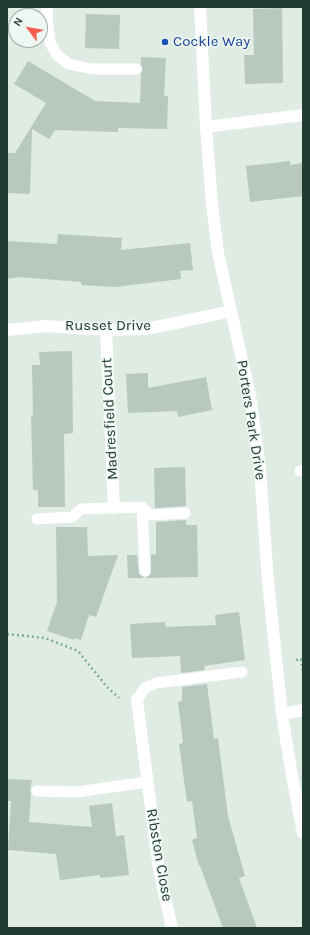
<!DOCTYPE html>
<html>
<head>
<meta charset="utf-8">
<style>
	body { margin:0 }
	#map { position:relative; width:310px; height:935px; overflow:hidden; background:#dfebe3; font-family:Karla,sans-serif }
	canvas { display:block }
	.frame { position:absolute; inset:0; border:8px solid #203b2f; pointer-events:none }
	.north { position:absolute; left:8px; top:8px; width:40px; height:40px; box-sizing:border-box; background:#eff7f2; border:1px solid #9caca4; border-radius:50%; rotate:302deg; font-size:11px; font-weight:700; line-height:16px; text-align:center; color:#203b2f }
	.north::after { content:''; display:block; margin:auto; width:14px; height:18px; background:#f65e52; clip-path:polygon(50% 0,100% 100%,50% 72%,0 100%) }
</style>
</head>
<body>
<div id="map">
<canvas width="310" height="935"></canvas>
<div class="frame"></div>
<div class="north">N</div>
</div>
<script>
const context = document.querySelector('canvas').getContext('2d');
context.lineJoin = 'round';
function paint(path, color) { context.fillStyle = color; context.fill(path, 'evenodd'); }
const poly = rows => new Path2D(rows.map(r => 'M' + r).join(''));
function trace(path, color, width, dash) { context.strokeStyle = color; context.lineWidth = width; context.lineCap = dash ? 'butt' : 'round'; context.setLineDash(dash || []); context.stroke(path); }
function drawText(font, color, halo, rows, align = 'center') {
  context.font = font + ' Karla,sans-serif'; context.lineWidth = 3; context.setLineDash([]); context.textBaseline = 'middle'; context.strokeStyle = halo; context.fillStyle = color; for (const [text, x, y, turn = 0] of rows) {
    context.save(); context.translate(x, y); context.rotate((+turn || 0) * Math.PI / 180); context.textAlign = isNaN(turn) ? turn : align; if (halo) context.strokeText(text, 0, 0); context.fillText(text, 0, 0); context.restore();
  }
}
const building = poly([
	[282,8,283,83,245,84,244,55,254,55,253,9],
	[86,14,120,15,119,49,85,48],
	[141,57,166,58,164,96,168,96,167,129,118,128,118,132,55,130,49,139,32,129,30,194,7,193,7,153,15,153,46,103,14,84,28,61,95,101,140,103,141,74,143,69,141,65],
	[290,161,290,165,303,163,303,196,250,202,246,166],
	[58,234,122,238,121,250,190,243,193,270,180,271,181,279,115,287,81,285,81,282,19,277,7,279,7,241,57,244],
	[72,351,73,433,64,434,65,507,38,507,38,490,33,490,31,415,33,415,32,365,40,365,39,352],
	[148,373,148,388,206,377,212,410,178,417,177,411,128,413,126,374],
	[185,467,186,506,155,508,154,468],
	[186,520,186,525,197,525,198,577,146,578,151,574,151,555,156,554,156,522],
	[56,527,87,527,88,556,118,555,96,617,89,615,81,640,75,638,74,640,47,631,57,602],
	[127,555,137,555,139,574,145,578,128,578],
	[239,612,245,660,204,666,205,670,181,673,180,656,132,658,130,624,165,622,166,627,216,625,215,615],
	[207,684,214,739,218,738,228,816,245,876,239,878,257,928,223,928,200,866,199,866,192,840,197,838,192,801,187,802,179,744,183,743,178,702,182,701,182,687],
	[8,779,32,780,30,790,31,795,29,822,92,827,89,806,112,803,116,836,124,835,129,875,100,878,100,875,60,880,56,854,8,850,11,801,7,801]
]);
const path = poly([
	[7,634,45,638,78,651,107,687,119,698],
	[296,660,301,659,303,672]
]);
const service = poly([
	[47,18,50,43,57,55,69,64,92,69,136,69],
	[300,471,303,471],
	[142,507,145,571],
	[37,519,72,517,81,509,142,507,150,515,185,513],
	[137,700,145,688,156,683,242,672],
	[37,791,77,792,147,782]
]);
const minor = poly([
	[47,7,47,18],
	[206,127,303,115],
	[7,330,45,326,106,330,146,329,185,321,231,311],
	[106,330,114,508],
	[137,700,159,870,172,928],
	[282,714,303,710]
]);
const tertiary = poly([
	[200,7,206,127,212,204,218,253,250,395,260,469,268,582,282,714,292,776,303,833]
]);
const markers = [
	[165,42,4,"#1a4fb4"]
];
const transitNames = [
	["Cockle Way",173,42]
];
const streetNames = [
	["Russet Drive",108,326],
	["Madresfield Court",110,419,-93],
	["Porters Park Drive",251,420,81],
	["Ribston Close",159,855,80]
];
paint(building, '#b7c8bf');
trace(path, '#7eaf97', 2.5, [2, 3]);
trace(service, '#fff', 11);
trace(minor, '#fff', 12);
trace(tertiary, '#fff', 12);
for (const [x, y, r, color] of markers) { const dot = new Path2D(); dot.arc(x, y, r, 0, 2 * Math.PI); context.fillStyle = color; context.fill(dot); trace(dot, '#eff7f2', 1.5); }
drawText('15px', '#164399', '#eff7f2', transitNames, 'left');
drawText('15px', '#203b2f', '#eff7f2', streetNames);
</script>
</body>
</html>
